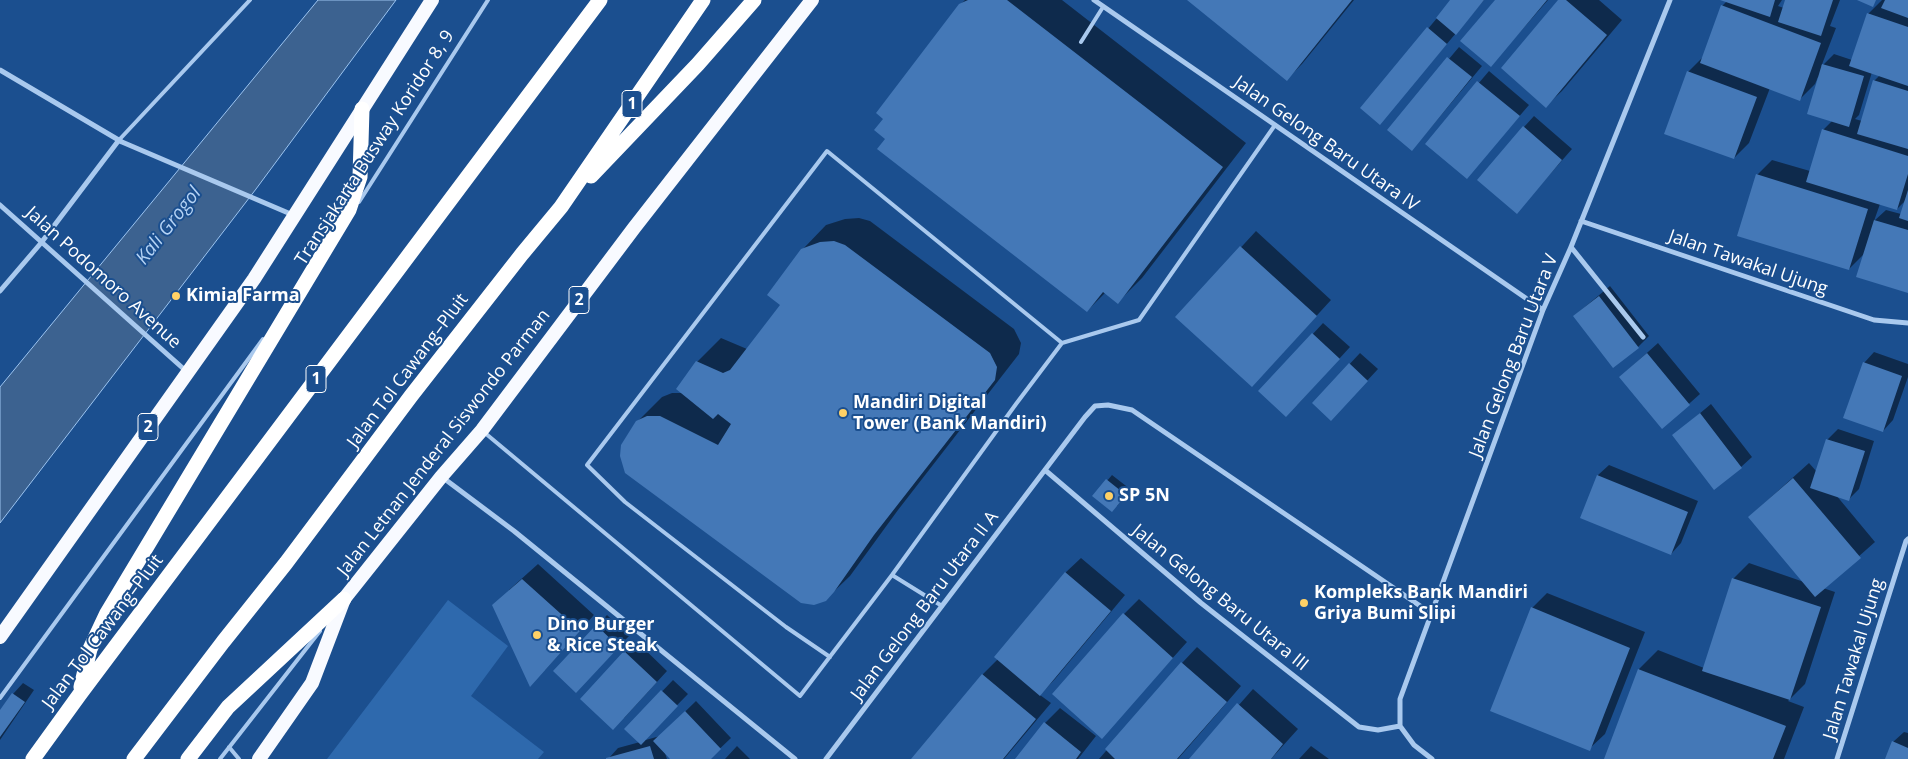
<!DOCTYPE html>
<html>
<head>
<meta charset="utf-8">
<style>
	body { margin:0 }
	canvas { display:block; background:#1b4f8f }
</style>
</head>
<body>
<canvas width="1908" height="759"></canvas>
<script>
const context = document.querySelector('canvas').getContext('2d');
context.lineJoin = 'round';
function paint(path, color) { context.fillStyle = color; context.fill(path, 'evenodd'); }
const poly = rows => new Path2D(rows.map(r => 'M' + r).join(''));
function trace(path, color, width, dash) { context.strokeStyle = color; context.lineWidth = width; context.lineCap = dash ? 'butt' : 'round'; context.setLineDash(dash || []); context.stroke(path); }
function drawText(font, color, halo, rows, align = 'center') {
  context.font = font + ' "Open Sans",sans-serif'; context.lineWidth = 4; context.setLineDash([]); context.textBaseline = 'middle'; context.strokeStyle = halo; context.fillStyle = color; for (const [text, x, y, turn = 0] of rows) {
    context.save(); context.translate(x, y); context.rotate((+turn || 0) * Math.PI / 180); context.textAlign = isNaN(turn) ? turn : align; if (halo) context.strokeText(text, 0, 0); context.fillText(text, 0, 0); context.restore();
  }
}
const green = poly([
	[448,600,508,646,471,696,544,752,538,759,327,759]
]);
const water = poly([
	[318,0,396,0,256,189,0,523,0,387,318,0]
]);
const shadow = poly([
	[965,0,1062,0,1246,143,1142,278,1118,302,1106,292,1087,311,887,138,960,5],
	[1189,0,1354,0,1302,64,1287,79],
	[1452,0,1484,0,1380,123,1362,108],
	[1496,0,1548,0,1491,65],
	[1559,0,1599,0,1622,20,1562,91,1546,106],
	[1724,0,1782,0,1778,6,1784,8,1787,0,1840,0,1830,26,1836,28,1821,67,1834,54,1852,60,1868,14,1882,0,1908,0,1908,292,1865,253,1849,269,1757,175,1772,160,1810,171,1823,130,1832,121,1820,78,1818,77,1815,84,1800,99,1770,88,1749,143,1734,158,1688,72,1704,56,1722,6,1727,1],
	[1872,72,1880,75,1874,81,1862,121,1855,119,1859,115],
	[1906,200,1901,214,1886,210,1874,221,1880,204,1897,209],
	[1459,47,1482,66,1422,138,1389,130],
	[1489,71,1529,105,1467,177,1427,144],
	[1534,116,1572,149,1517,212,1524,127],
	[859,218,870,221,1014,329,1021,343,1019,354,898,510,850,576,825,600,637,422,662,397,672,393,683,393,697,362,721,338,747,349,781,305,802,250,826,225,845,219],
	[1256,231,1331,300,1267,370,1177,317],
	[1610,286,1649,336,1638,347,1574,316],
	[1323,323,1350,347,1297,405,1260,391],
	[1658,343,1700,394,1663,427,1620,377],
	[1874,352,1908,364,1908,377,1893,420,1883,431,1864,363],
	[1360,353,1378,369,1341,409,1313,403],
	[1711,404,1752,457,1741,467,1674,435],
	[1838,429,1874,441,1859,489,1849,499,1836,495,1875,542,1823,588,1835,592,1805,684,1788,701,1804,707,1784,759,1605,759,1639,669,1658,650,1704,668,1733,579,1749,563,1804,582,1749,517,1809,463,1817,472,1827,440],
	[1609,465,1698,501,1681,543,1671,554,1582,518,1598,475],
	[1112,475,1130,489,1117,506,1094,496],
	[1081,558,1125,595,1055,679,1040,695,1051,703,1004,759,913,759,983,674,998,659,1065,573],
	[538,564,594,615,545,670,509,590],
	[1547,593,1645,632,1605,734,1589,749,1532,608],
	[1139,599,1187,642,1102,737,1124,614],
	[607,615,629,636,587,680,597,626],
	[636,641,667,671,624,718,582,699],
	[1197,647,1241,686,1178,759,1099,759,1182,663],
	[673,680,688,694,642,741,660,736,696,701,731,738,709,759,671,759,665,753,667,759,608,759,618,748,640,742,626,729],
	[23,683,34,690,0,740,0,712,13,694],
	[1253,689,1298,729,1271,759,1191,759],
	[1060,708,1096,736,1078,759,1017,759,1045,723],
	[1904,732,1908,733,1908,759,1886,759,1893,742],
	[737,746,750,759,725,759],
	[1311,746,1329,759,1299,759]
]);
const building = poly([
	[968,0,1007,0,1223,167,1118,304,1103,292,1087,312,877,149,885,139,874,130,883,119,876,113,959,4],
	[1187,0,1352,0,1287,81],
	[1450,0,1484,0,1456,35,1436,18],
	[1495,0,1547,0,1491,67,1460,41],
	[1558,0,1566,0,1607,35,1546,108,1501,68],
	[1720,0,1775,0,1770,17],
	[1785,0,1833,0,1821,36,1778,22],
	[1857,0,1876,0,1873,7],
	[1885,0,1908,0,1908,18,1881,8],
	[1721,5,1821,43,1800,101,1700,63],
	[1867,13,1908,27,1908,86,1849,66],
	[1427,27,1447,44,1380,125,1360,108],
	[1447,57,1472,77,1412,151,1387,130],
	[1822,64,1864,76,1849,127,1807,114],
	[1687,71,1757,97,1734,159,1664,134],
	[1873,80,1908,91,1908,149,1857,134],
	[1477,81,1520,116,1467,179,1425,144],
	[1523,126,1562,160,1517,214,1477,180],
	[1822,129,1908,156,1908,174,1897,210,1806,182],
	[1756,174,1868,209,1849,270,1737,236],
	[1908,190,1908,221,1899,218],
	[1874,220,1908,230,1908,293,1856,277],
	[834,241,845,245,990,353,997,367,995,380,874,535,834,592,826,601,814,605,801,603,625,473,620,456,621,445,636,421,647,416,660,416,718,445,731,424,718,414,713,419,676,389,696,361,723,373,730,370,780,305,767,295,801,249,820,242],
	[1240,246,1317,316,1252,387,1175,317],
	[1599,296,1639,348,1613,368,1573,316],
	[1312,333,1340,359,1286,417,1258,391],
	[1647,353,1690,405,1662,429,1619,377],
	[1863,362,1902,376,1883,432,1843,418],
	[1349,363,1368,381,1331,421,1312,403],
	[1700,413,1742,468,1714,490,1672,435],
	[1826,439,1865,451,1849,501,1810,488],
	[1597,475,1688,512,1671,555,1580,518],
	[1793,478,1861,558,1815,597,1748,517],
	[1106,479,1126,495,1112,512,1092,496],
	[1065,572,1111,611,1040,696,994,657],
	[1732,578,1821,607,1790,700,1702,671],
	[522,579,580,631,530,687,492,605],
	[1531,607,1630,648,1590,751,1490,711],
	[1123,613,1173,658,1102,739,1052,694],
	[596,625,619,647,576,693,553,671],
	[624,651,657,682,613,730,580,699],
	[1181,662,1227,702,1177,759,1115,759,1105,749],
	[1638,669,1786,726,1773,759,1604,759],
	[982,674,1036,719,1003,759,911,759],
	[661,690,678,706,641,745,624,729],
	[12,693,25,702,0,737,0,710],
	[1237,703,1283,744,1271,759,1189,759],
	[685,711,721,749,711,759,670,759,653,741],
	[1044,722,1081,752,1076,759,1015,759],
	[1892,741,1908,748,1908,759,1885,759],
	[650,746,654,759,606,759,606,758]
]);
const service = poly([
	[1081,42,1103,7],
	[119,140,250,0],
	[359,202,488,0],
	[485,433,800,696,892,575,1016,404,1062,343,1139,320,1275,125],
	[892,575,942,606],
	[830,657,786,627,625,502,587,465,827,151,1062,343],
	[0,698,263,339],
	[229,747,239,759],
	[220,759,320,631]
]);
const minor = poly([
	[1094,0,1543,310],
	[0,70,122,142,293,215],
	[0,205,186,371],
	[1581,221,1874,320,1908,323],
	[1571,247,1643,337],
	[0,291,41,243,119,140],
	[1045,470,1201,603,1359,727,1378,730,1400,726,1414,745,1432,759],
	[442,477,514,531,795,759],
	[1400,726,1400,699,1543,310,1571,247,1670,0],
	[826,759,1085,417,1095,406,1108,405,1132,410,1432,614],
	[1837,759,1906,541,1908,539]
]);
const trunk = poly([
	[0,637,254,279,432,0],
	[259,759,312,683,344,599,441,477,482,430,634,228,812,0]
]);
const motorway = poly([
	[591,176,698,64,754,0],
	[81,687,90,649,107,613,349,210,360,177,362,109],
	[33,759,80,694,600,0],
	[134,759,223,642,286,563,411,396,522,254,561,207,703,0],
	[188,759,228,707,344,599]
]);
const markers = [
	[176,296,5,"#ffd166"],
	[843,413,5,"#ffd166"],
	[1109,496,5,"#ffd166"],
	[1304,603,5,"#ffd166"],
	[537,635,5,"#ffd166"]
];
const shields = [
	[632,104,20],
	[579,300,20],
	[316,379,20],
	[148,427,20]
];
const shieldNames = [
	["1",632,104],
	["2",579,300],
	["1",316,379],
	["2",148,427]
];
const streetNames = [
	["Jalan Gelong Baru Utara IV",1326,144,35],
	["Transjakarta Busway Koridor 8, 9",375,148,-57],
	["Jalan Tawakal Ujung",1748,263,19],
	["Jalan Podomoro Avenue",103,278,42],
	["Jalan Gelong Baru Utara V",1514,356,-69],
	["Jalan Tol Cawang–Pluit",408,371,-53],
	["Jalan Letnan Jenderal Siswondo Parman",444,443,-52],
	["Jalan Gelong Baru Utara III",1220,598,39],
	["Jalan Gelong Baru Utara II A",925,606,-53],
	["Jalan Tol Cawang–Pluit",103,632,-53],
	["Jalan Tawakal Ujung",1854,659,-73]
];
const poiNames = [
	["Kimia Farma",186,296],
	["Mandiri Digital",853,403],
	["Tower (Bank Mandiri)",853,424],
	["SP 5N",1119,496],
	["Kompleks Bank Mandiri",1314,593],
	["Griya Bumi Slipi",1314,614],
	["Dino Burger",547,625],
	["& Rice Steak",547,646]
];
const waterNames = [
	["Kali Grogol",169,226,-52]
];
paint(green, '#2e69ad');
paint(water, '#3c6290');
trace(water, '#9cc4f0', 1);
paint(shadow, '#0007');
paint(building, '#4478b7');
trace(service, '#a9c9ee', 4);
trace(minor, '#a9c9ee', 5);
trace(trunk, '#f8faff', 14);
trace(motorway, '#fff', 15);
for (const [x, y, r, color] of markers) { const dot = new Path2D(); dot.arc(x, y, r, 0, 2 * Math.PI); context.fillStyle = color; context.fill(dot); trace(dot, '#1b4f8f', 2); }
for (const [x, y, w] of shields) { const box = new Path2D(); box.roundRect(x - w / 2, y - 13.5, w, 27, 4); context.fillStyle = '#1b4f8f'; context.fill(box); trace(box, '#fff', 1); }
drawText('bold 16px', '#fff', null, shieldNames);
drawText('18px', '#fff', '#1b4f8f', streetNames);
drawText('bold 18px', '#fff', '#1b4f8f', poiNames, 'left');
drawText('italic 19px', '#b5d3f5', '#1b4f8f', waterNames);
</script>
</body>
</html>
